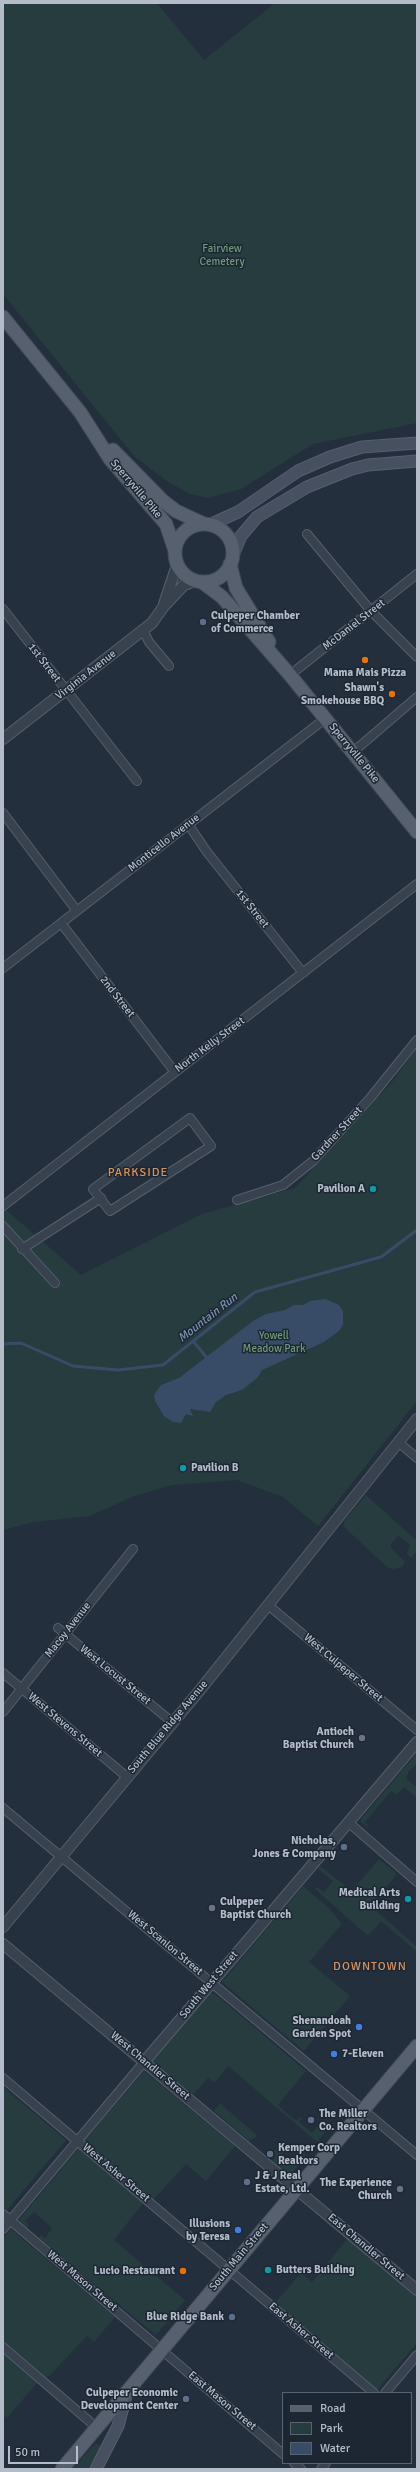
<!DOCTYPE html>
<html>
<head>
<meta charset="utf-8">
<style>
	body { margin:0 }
	#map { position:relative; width:420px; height:2472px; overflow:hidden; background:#242f3e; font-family:Signika,sans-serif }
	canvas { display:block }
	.frame { position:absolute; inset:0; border:4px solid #b4bcc9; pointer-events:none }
	.legend { position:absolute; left:282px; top:2392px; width:130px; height:72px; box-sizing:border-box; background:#1d2633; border:1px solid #59626f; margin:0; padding:5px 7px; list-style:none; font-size:12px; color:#b4bcc9 }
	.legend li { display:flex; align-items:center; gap:8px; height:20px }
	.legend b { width:20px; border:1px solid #59626f }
	.scale { position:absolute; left:8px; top:2446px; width:70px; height:18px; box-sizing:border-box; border:2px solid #b4bcc9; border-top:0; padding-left:5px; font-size:12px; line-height:14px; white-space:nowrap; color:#b4bcc9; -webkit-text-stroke:3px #1d2633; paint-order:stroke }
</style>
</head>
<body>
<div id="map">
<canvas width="420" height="2472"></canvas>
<div class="frame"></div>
<ul class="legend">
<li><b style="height:5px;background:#56606e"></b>Road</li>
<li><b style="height:11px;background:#263c3f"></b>Park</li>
<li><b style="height:11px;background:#394c67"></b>Water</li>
</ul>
<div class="scale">50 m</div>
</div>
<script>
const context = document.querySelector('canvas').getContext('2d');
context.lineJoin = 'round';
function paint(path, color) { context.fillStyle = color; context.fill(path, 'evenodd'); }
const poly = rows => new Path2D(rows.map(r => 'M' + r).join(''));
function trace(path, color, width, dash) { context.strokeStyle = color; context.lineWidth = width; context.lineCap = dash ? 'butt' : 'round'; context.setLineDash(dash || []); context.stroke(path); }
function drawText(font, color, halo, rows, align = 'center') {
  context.font = font + ' Signika,sans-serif'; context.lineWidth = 3; context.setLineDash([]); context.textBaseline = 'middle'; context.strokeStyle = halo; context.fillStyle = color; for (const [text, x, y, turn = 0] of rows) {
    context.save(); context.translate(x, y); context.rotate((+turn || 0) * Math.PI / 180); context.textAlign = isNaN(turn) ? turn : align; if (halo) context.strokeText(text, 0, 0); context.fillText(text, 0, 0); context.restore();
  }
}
const green = poly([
	[3,3,157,3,204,60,275,3,417,3,417,423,313,444,241,489,208,498,190,494,168,482,134,456,3,294],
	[417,1048,417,1401,318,1526,283,1497,237,1480,172,1485,134,1496,90,1516,33,1522,3,1530,3,1207,81,1275,202,1214,295,1188,392,1082],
	[366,1495,417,1541,417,1551,411,1558,407,1554,410,1545,402,1538,398,1536,391,1544,391,1548,405,1562,402,1567,393,1569,387,1567,343,1526,345,1520],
	[417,1753,417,1764,409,1771,406,1778,417,1788,417,1798,404,1787,397,1795,391,1791,365,1822,369,1829,361,1822,361,1819],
	[379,1859,397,1874,371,1906,417,1947,417,1952,381,1921,368,1936,315,1889,317,1887,324,1892,333,1881,318,1869,320,1866,352,1891],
	[303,1886,329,1908,342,1924,309,1962,350,1996,304,2051,222,1982],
	[209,1993,215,1994,306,2071,278,2105,296,2121,300,2117,302,2118,299,2122,312,2133,322,2122,329,2127,317,2142,228,2066,214,2083,208,2078,193,2095,153,2061],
	[144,2071,235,2146,206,2181,186,2164,154,2199,85,2140],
	[3,2087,66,2140,7,2210,3,2207],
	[220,2103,230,2112,258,2136,249,2141,214,2111],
	[279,2146,285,2151,280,2157,287,2163,299,2150,306,2156,289,2176,271,2162,276,2156,273,2153],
	[79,2148,143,2203,114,2240,185,2300,156,2335,38,2238,41,2235,45,2238,52,2228,34,2212,25,2221,29,2225,26,2228,18,2221],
	[11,2229,115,2317,94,2342,87,2336,47,2378,3,2340,3,2239],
	[348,2238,417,2297,417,2343,377,2390,275,2303,301,2273,312,2282],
	[3,2354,37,2383,7,2418,3,2415],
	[96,2443,101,2446,88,2469,72,2469]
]);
const water = poly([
	[326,1299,339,1305,343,1311,343,1325,339,1331,324,1342,262,1370,257,1378,242,1390,226,1395,216,1402,210,1412,190,1409,193,1416,186,1414,181,1423,173,1422,164,1416,155,1401,154,1395,161,1385,179,1378,253,1321,266,1314,285,1310,294,1305,303,1305,310,1301]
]);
const stream = poly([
	[193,1341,207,1358],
	[3,1344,21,1343,73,1366,118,1370,163,1365,255,1292,381,1257,417,1230]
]);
const minor = poly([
	[307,534,371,611,417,657],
	[3,609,137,781],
	[143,630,149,642,169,666],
	[290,675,417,574],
	[353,752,417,697],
	[3,813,77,911],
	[188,824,207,852,303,973],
	[61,923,174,1071],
	[3,968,326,718],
	[190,1118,211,1146,110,1211,93,1189,190,1118],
	[237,1200,283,1185,313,1161,371,1097,417,1040],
	[3,1206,417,884],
	[3,1226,55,1283],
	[22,1249,101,1198],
	[398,1442,417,1458],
	[268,1605,417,1730],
	[58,1628,172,1722],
	[3,1673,127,1777],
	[3,1712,133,1549],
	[3,1808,417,2155],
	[348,1822,417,1882],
	[3,2078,374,2393],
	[3,2214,283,2454],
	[3,2229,144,2062],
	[3,2347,96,2427],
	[385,2393,417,2355],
	[294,2463,301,2469],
	[321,2469,326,2463]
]);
const tertiary = poly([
	[164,604,177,565],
	[3,739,152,623,164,606,184,585,195,581],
	[3,1927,200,1690,417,1419],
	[3,1944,417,2290],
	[144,2062,417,1742]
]);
const secondary = poly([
	[209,525,238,512,298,471,330,457,362,447,417,443],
	[233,555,241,536,257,517,307,487,352,469,368,465,417,461],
	[96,2469,118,2426,127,2392]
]);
const primary = poly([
	[3,317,80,412,110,459,166,524,175,551],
	[113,450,163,501,176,511,204,524],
	'175 553a29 29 0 1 1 58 0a29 29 0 1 1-58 0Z',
	[230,564,236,588,269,642],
	[202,582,222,597,290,675,417,832],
	[62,2469,417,2046]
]);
const markers = [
	[203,622,4,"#5c6f8a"],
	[365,660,4,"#e8710a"],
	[392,694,4,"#e8710a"],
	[373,1189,4,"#0f9aa8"],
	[183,1468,4,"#0f9aa8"],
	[362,1738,4,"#6b7280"],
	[344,1847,4,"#5c6f8a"],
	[408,1899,4,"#0f9aa8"],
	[212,1908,4,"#6b7280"],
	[359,2027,4,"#3f7fe0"],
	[334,2054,4,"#3f7fe0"],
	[311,2120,4,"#5c6f8a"],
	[270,2154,4,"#5c6f8a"],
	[247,2182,4,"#5c6f8a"],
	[400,2189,4,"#6b7280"],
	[238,2230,4,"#3f7fe0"],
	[268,2270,4,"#0f9aa8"],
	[183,2271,4,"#e8710a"],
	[232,2317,4,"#5c6f8a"],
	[186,2399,4,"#5c6f8a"]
];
const parkNames = [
	["Fairview",222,249],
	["Cemetery",222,262],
	["Yowell",274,1336],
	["Meadow Park",274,1349]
];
const streetNames = [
	["Sperryville Pike",136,489,50],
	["McDaniel Street",354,625,-38],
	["1st Street",44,663,52],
	["Virginia Avenue",86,675,-38],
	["Sperryville Pike",354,753,51],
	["Monticello Avenue",164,843,-38],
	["1st Street",252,909,51],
	["2nd Street",117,997,52],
	["North Kelly Street",210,1045,-37],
	["Gardner Street",337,1134,-47],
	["Macoy Avenue",68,1630,-52],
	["West Culpeper Street",343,1668,40],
	["West Locust Street",115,1675,39],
	["West Stevens Street",65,1725,40],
	["South Blue Ridge Avenue",168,1727,-50],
	["West Scanlon Street",165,1943,40],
	["South West Street",209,1985,-50],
	["West Chandler Street",150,2066,40],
	["West Asher Street",116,2173,40],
	["East Chandler Street",366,2247,40],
	["South Main Street",239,2257,-50],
	["West Mason Street",82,2281,40],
	["East Asher Street",301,2331,40],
	["East Mason Street",222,2401,40]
];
const poiNames = [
	["Culpeper Chamber",211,616,"left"],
	["of Commerce",211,629,"left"],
	["Mama Mais Pizza",365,673,"center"],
	["Shawn's",384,688],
	["Smokehouse BBQ",384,701],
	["Pavilion A",365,1189],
	["Pavilion B",191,1468,"left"],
	["Antioch",354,1732],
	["Baptist Church",354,1745],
	["Nicholas,",336,1841],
	["Jones & Company",336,1854],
	["Medical Arts",400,1893],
	["Building",400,1906],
	["Culpeper",220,1902,"left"],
	["Baptist Church",220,1915,"left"],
	["Shenandoah",351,2021],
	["Garden Spot",351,2034],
	["7-Eleven",342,2054,"left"],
	["The Miller",319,2114,"left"],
	["Co. Realtors",319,2127,"left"],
	["Kemper Corp",278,2148,"left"],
	["Realtors",278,2161,"left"],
	["J & J Real",255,2176,"left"],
	["Estate, Ltd.",255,2189,"left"],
	["The Experience",392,2183],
	["Church",392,2196],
	["Illusions",230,2224],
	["by Teresa",230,2237],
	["Butters Building",276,2270,"left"],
	["Lucio Restaurant",175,2271],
	["Blue Ridge Bank",224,2317],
	["Culpeper Economic",178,2393],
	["Development Center",178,2406]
];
const neighbourhoodNames = [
	["PARKSIDE",138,1173],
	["DOWNTOWN",370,1967]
];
const waterNames = [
	["Mountain Run",208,1318,-38]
];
paint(green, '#263c3f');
paint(water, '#394c67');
trace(stream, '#394c67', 3);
trace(minor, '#565f6c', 10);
trace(tertiary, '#565f6c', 12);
trace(secondary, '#565f6c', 13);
trace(primary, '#414a57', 15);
trace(minor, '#38414e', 8);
trace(tertiary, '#38414e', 10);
trace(secondary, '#465061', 11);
trace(primary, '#56606e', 13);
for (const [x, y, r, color] of markers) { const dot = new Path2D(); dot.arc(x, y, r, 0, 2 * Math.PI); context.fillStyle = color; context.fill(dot); trace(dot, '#1d2633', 1.5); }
drawText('11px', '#6b9a76', '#1d2633', parkNames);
drawText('11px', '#b4bcc9', '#1d2633', streetNames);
drawText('bold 11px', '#b4bcc9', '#1d2633', poiNames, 'right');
context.letterSpacing = '1px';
drawText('12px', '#d59563', '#1d2633', neighbourhoodNames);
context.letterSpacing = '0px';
drawText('italic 12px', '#7c92b1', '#1d2633', waterNames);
</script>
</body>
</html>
